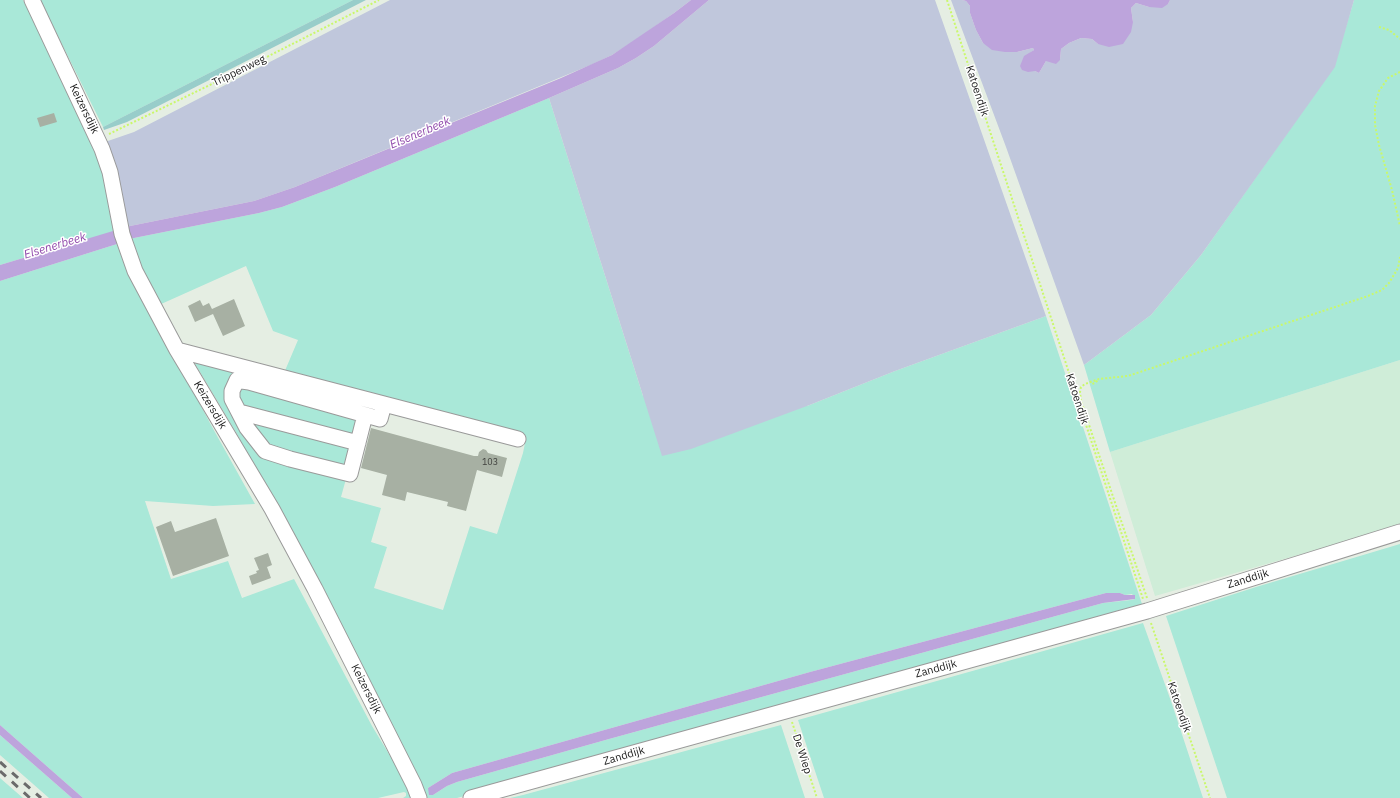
<!DOCTYPE html>
<html>
<head>
<meta charset="utf-8">
<style>
	body { margin:0 }
	canvas { display:block; background:#e5eee3 }
</style>
</head>
<body>
<canvas width="1400" height="798"></canvas>
<script>
const context = document.querySelector('canvas').getContext('2d');
context.lineJoin = 'round';
function paint(path, color) { context.fillStyle = color; context.fill(path, 'evenodd'); }
const poly = rows => new Path2D(rows.map(r => 'M' + r).join(''));
function trace(path, color, width, dash) { context.strokeStyle = color; context.lineWidth = width; context.lineCap = dash ? 'butt' : 'round'; context.setLineDash(dash || []); context.stroke(path); }
function drawText(font, color, halo, rows, align = 'center') {
  context.font = font + ' "IBM Plex Sans",sans-serif'; context.lineWidth = 3; context.setLineDash([]); context.textBaseline = 'middle'; context.strokeStyle = halo; context.fillStyle = color; for (const [text, x, y, turn = 0] of rows) {
    context.save(); context.translate(x, y); context.rotate((+turn || 0) * Math.PI / 180); context.textAlign = isNaN(turn) ? turn : align; if (halo) context.strokeText(text, 0, 0); context.fillText(text, 0, 0); context.restore();
  }
}
const farmland = poly([
	[1400,360,1400,524,1326,547,1155,596,1110,452]
]);
const grass = poly([
	[0,0,23,0,95,145,131,273,211,425,255,504,213,506,145,501,171,579,228,561,242,598,294,579,372,726,412,792,413,798,403,798,406,796,406,793,404,792,378,798,83,798,0,725,0,281,117,244,30,256,0,265],
	[40,0,353,0,103,127],
	[1354,0,1400,0,1400,360,1110,452,1084,365,1151,315,1201,255,1334,67],
	[549,98,643,396,807,406,895,371,1046,316,1142,604,776,706,725,723,457,798,425,798,294,539,237,434,194,362,365,410,341,497,381,508,371,542,387,547,374,588,443,610,470,526,497,534,523,453,526,438,284,373,298,340,273,331,246,266,159,305,153,295,129,239,259,213,282,207,335,187],
	[1106,593,1120,593,1125,595,1132,594,1135,598,1135,599,1131,600,1103,603,609,739,457,782,447,786,433,795,428,788,452,773,810,672],
	[1400,544,1400,798,1227,798,1166,616,1256,587],
	[1143,623,1172,704,1203,798,824,798,798,720],
	[781,725,805,798,510,798,523,795],
	[0,735,72,798,49,798,0,755],
	[0,778,23,798,0,798]
]);
const forest = poly([
	[353,0,366,0,127,122,104,130,103,127]
]);
const wetland = poly([
	[390,0,691,0,674,13,634,41,612,55,593,64,295,187,254,201,125,227,105,142,134,132],
	[709,0,935,0,1046,316,895,371,807,406,691,449,662,456,549,98,618,68,636,58,654,46],
	[951,0,962,0,966,1,970,6,970,13,976,30,983,43,1017,52,1033,48,1034,50,1030,53,1035,71,1039,73,1046,61,1060,60,1061,49,1069,43,1081,38,1092,39,1098,44,1133,22,1131,8,1136,3,1149,7,1168,4,1170,0,1354,0,1335,67,1201,255,1151,315,1084,365,1006,147]
]);
const water = poly([
	[691,0,709,0,654,46,636,58,618,68,549,98,335,187,282,207,259,213,129,239,125,227,254,201,295,187,561,78,612,55,674,13],
	[962,0,1170,0,1168,4,1162,8,1149,7,1136,3,1131,8,1133,22,1131,32,1123,44,1109,47,1098,44,1092,39,1081,38,1069,43,1061,49,1060,60,1056,64,1046,61,1039,73,1035,71,1028,72,1022,70,1020,66,1024,56,1034,50,1033,48,1017,52,1005,52,992,50,983,43,976,30,970,13,970,6,966,1],
	[113,231,117,244,0,281,0,265],
	[1106,593,1120,593,1125,595,1135,595,1135,599,1103,603,609,739,457,782,447,786,433,795,429,795,428,788,452,773,810,672],
	[0,725,83,798,72,798,0,735]
]);
const building = poly([
	[54,113,57,122,40,127,37,118],
	[234,299,245,326,223,336,213,314,195,322,188,306,200,300,203,306,209,303,212,309],
	[371,428,474,456,478,456,479,452,483,449,486,450,488,453,507,458,502,477,477,470,466,511,447,506,448,502,407,492,405,501,382,495,387,475,361,468],
	[216,518,229,556,173,576,156,527,171,521,175,532],
	[268,553,272,565,267,567,271,578,252,585,249,576,257,573,256,571,259,570,254,558]
]);
const path = poly([
	[947,0,1143,599],
	[1379,27,1389,30,1400,39],
	[1400,72,1388,78,1379,91,1375,106,1375,125,1379,145,1392,190,1400,226],
	[109,134,249,66,379,0],
	[1090,381,1092,384,1095,383,1098,380],
	[1147,598,1081,401,1080,392,1081,387,1085,384,1099,379,1128,376,1368,296,1382,290,1389,283,1398,268,1400,257],
	[1151,623,1210,798],
	[792,722,817,798]
]);
const minor = poly([
	[32,0,102,149,110,172,122,234,135,271,177,350,272,509,315,589,414,785,419,798],
	[177,350,518,439],
	[240,414,243,413,358,443],
	[365,415,350,474,290,459,265,451,247,428,232,399,232,391,237,380,242,381,249,382,380,419,384,404],
	[471,798,1147,611,1400,532]
]);
const rail = poly([
	[0,762,41,798],
	[0,771,30,798]
]);
const numberNames = [
	["103",490,462]
];
const streetNames = [
	["Trippenweg",239,71,-26],
	["Katoendijk",977,91,72],
	["Keizersdijk",84,109,64],
	["Katoendijk",1077,399,72],
	["Keizersdijk",210,405,59],
	["Zanddijk",1248,579,-17],
	["Zanddijk",936,669,-15],
	["Keizersdijk",366,689,63],
	["Katoendijk",1179,707,71],
	["De Wiep",802,754,72],
	["Zanddijk",624,756,-16]
];
const waterNames = [
	["Elsenerbeek",420,133,-23],
	["Elsenerbeek",55,246,-17]
];
paint(farmland, '#cfedd8');
paint(grass, '#a9e8d8');
paint(forest, '#98cdca');
paint(wetland, '#c0c7dc');
paint(water, '#bda4dc');
paint(building, '#a7b0a3');
trace(minor, '#9a9a9a', 17);
trace(path, '#caf86b', 2, [2, 2]);
trace(minor, '#fff', 15);
trace(rail, '#6b6b6b', 3, [8, 8]);
drawText('9px', '#40423e', null, numberNames);
drawText('11px', '#1d1d1d', '#fff', streetNames);
drawText('italic 12px', '#914bac', '#fff', waterNames);
</script>
</body>
</html>
